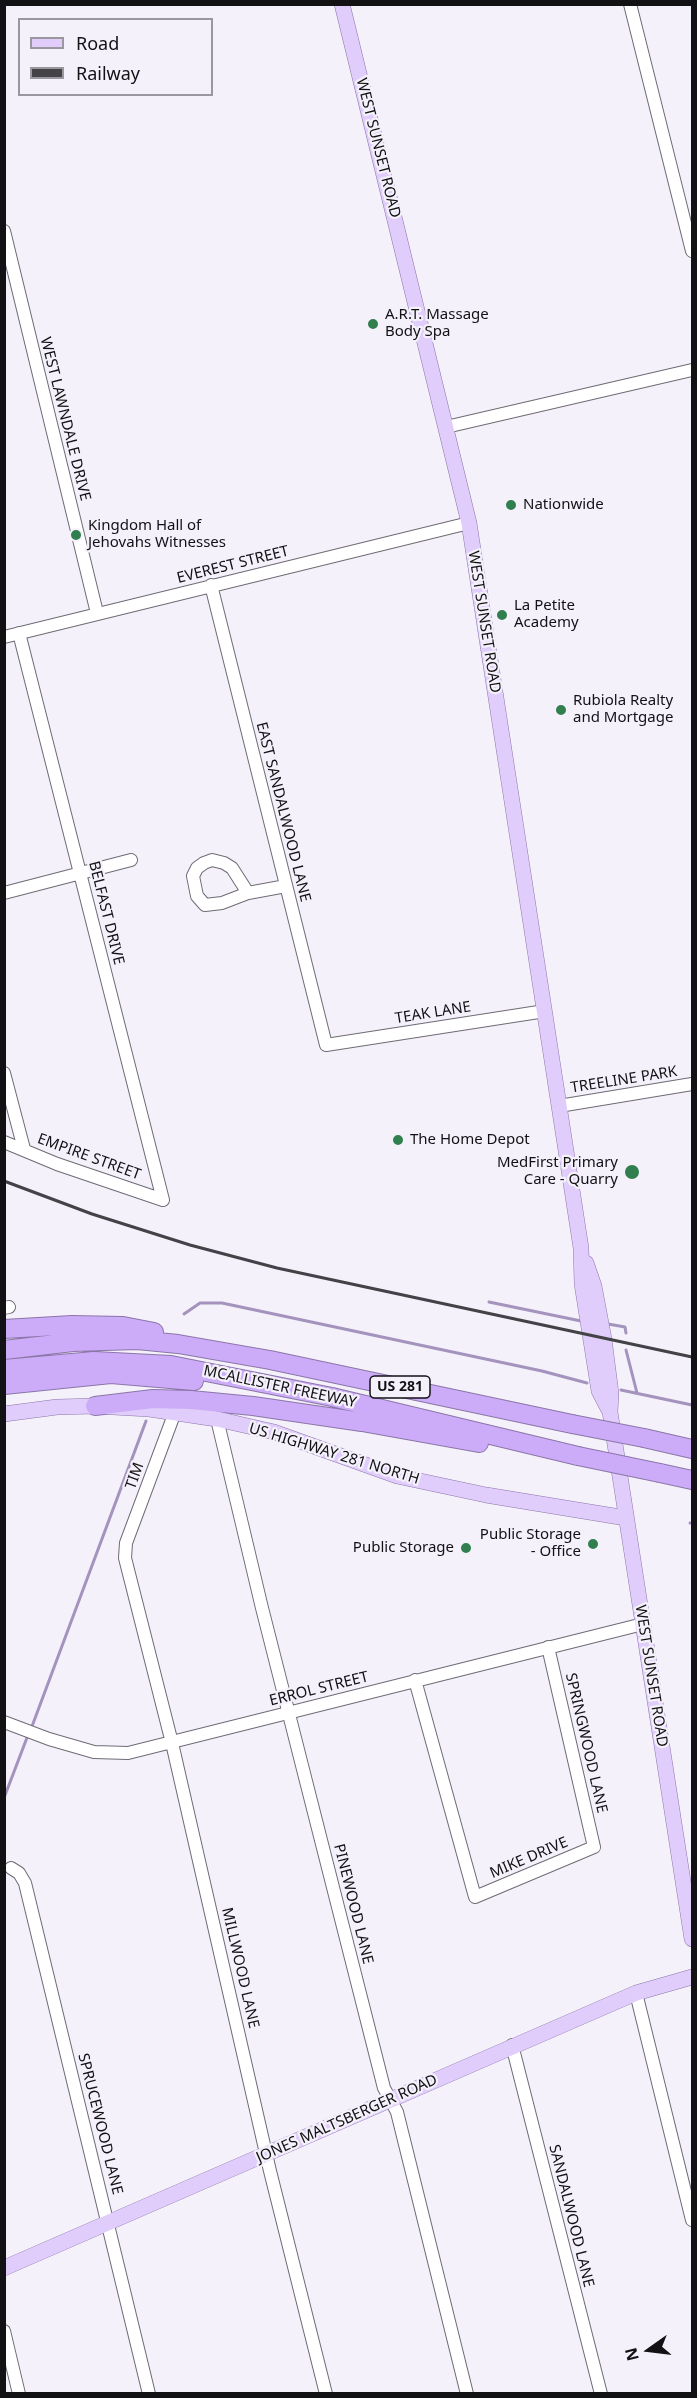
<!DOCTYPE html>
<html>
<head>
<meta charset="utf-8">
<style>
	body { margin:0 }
	#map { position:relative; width:697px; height:2398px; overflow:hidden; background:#f5f1fb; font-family:"Noto Sans",sans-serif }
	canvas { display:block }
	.frame { position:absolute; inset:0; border:6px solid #121114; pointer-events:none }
	.legend { position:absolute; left:18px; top:18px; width:195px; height:78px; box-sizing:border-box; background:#f5f1fb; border:2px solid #9a979f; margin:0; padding:8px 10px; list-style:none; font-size:18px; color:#121114 }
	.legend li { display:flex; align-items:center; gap:12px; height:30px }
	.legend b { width:30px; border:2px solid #9a979f }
	.north { position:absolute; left:619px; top:2320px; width:60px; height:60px; -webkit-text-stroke:4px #f5f1fb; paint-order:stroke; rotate:256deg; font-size:16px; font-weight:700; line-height:24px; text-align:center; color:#121114 }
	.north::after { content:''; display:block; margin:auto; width:21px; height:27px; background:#121114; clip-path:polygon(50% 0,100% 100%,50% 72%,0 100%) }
</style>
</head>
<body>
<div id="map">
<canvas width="697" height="2398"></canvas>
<div class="frame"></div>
<ul class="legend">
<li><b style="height:8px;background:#e0cdfb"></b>Road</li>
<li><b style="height:8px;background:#434246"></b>Railway</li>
</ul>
<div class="north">N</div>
</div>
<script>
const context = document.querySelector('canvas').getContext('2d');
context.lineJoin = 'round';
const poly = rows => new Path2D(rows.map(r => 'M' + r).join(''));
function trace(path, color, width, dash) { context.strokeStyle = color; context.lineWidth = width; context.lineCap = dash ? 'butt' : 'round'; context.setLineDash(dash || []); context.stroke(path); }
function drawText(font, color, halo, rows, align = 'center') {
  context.font = font + ' "Noto Sans",sans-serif'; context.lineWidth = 4.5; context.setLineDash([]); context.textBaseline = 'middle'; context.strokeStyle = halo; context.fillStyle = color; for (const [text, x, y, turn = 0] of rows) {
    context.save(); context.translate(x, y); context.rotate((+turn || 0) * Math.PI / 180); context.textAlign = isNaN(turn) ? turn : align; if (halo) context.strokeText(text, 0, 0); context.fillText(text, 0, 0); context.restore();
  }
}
const stream = poly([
	[489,1302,581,1321],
	[184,1314,200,1303,222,1303,542,1371,587,1383],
	[608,1324,625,1327,626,1333],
	[626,1350,637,1393],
	[621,1390,692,1405],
	[690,1523,692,1523],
	[31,1729,146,1421],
	[4,1798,28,1735]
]);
const minor = poly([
	[630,4,692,251],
	[4,231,97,613],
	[446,427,692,370],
	[211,585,326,1045,545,1011],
	[19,633,163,1200],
	[4,637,469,523],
	[4,893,131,860],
	[248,893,232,868,224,863,212,860,204,863,197,868,193,876,197,896,205,905,222,903,248,893,286,886],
	[4,1073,24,1149],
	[559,1106,692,1084],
	[4,1142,57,1164,163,1200],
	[4,1308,9,1307],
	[175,1412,126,1543,125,1558,172,1743,270,2171,326,2394],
	[217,1419,262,1608,384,2088,397,2112,467,2394],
	[415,1680,475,1897,594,1847,548,1647],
	[4,1722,49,1739,94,1752,128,1753,643,1624],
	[11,1868,19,1873,25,1883,149,2394],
	[636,1993,692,2220],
	[512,2045,601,2394],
	[4,2331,19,2394]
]);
const major = poly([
	[342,4,469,523,581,1248,582,1284,599,1391,610,1412],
	[586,1263,594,1286,604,1339,611,1393,610,1412,692,1939],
	[4,1414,57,1407,95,1406,149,1409,217,1419,274,1432,397,1476,486,1495,626,1518],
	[4,2268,636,1993,692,1977]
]);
const highway = poly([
	[4,1329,72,1325,123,1326,154,1332],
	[4,1350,73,1342,137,1340,178,1344,270,1360,572,1424],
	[4,1369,94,1361,171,1365,332,1397,578,1456],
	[4,1385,111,1374,194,1381],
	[95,1406,153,1399,191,1400,253,1406,362,1422,479,1443],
	[644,1438,692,1449],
	[660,1473,692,1480]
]);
const rail = poly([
	[4,1181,92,1214,190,1245,277,1268,692,1357]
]);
const highwayBridge = poly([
	[572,1424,644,1438],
	[578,1456,660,1473]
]);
const markers = [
	[373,324,6,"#317f4e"],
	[511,505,6,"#317f4e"],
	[76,535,6,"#317f4e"],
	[502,615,6,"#317f4e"],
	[561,710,6,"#317f4e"],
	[398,1140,6,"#317f4e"],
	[632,1172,8,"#317f4e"],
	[593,1544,6,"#317f4e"],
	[466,1548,6,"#317f4e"]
];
const shields = [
	[400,1387,60]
];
const shieldNames = [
	["US 281",400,1387]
];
const streetNames = [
	["WEST SUNSET ROAD",378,148,76],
	["WEST LAWNDALE DRIVE",65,419,76],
	["EVEREST STREET",233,565,-14],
	["WEST SUNSET ROAD",484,622,81],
	["EAST SANDALWOOD LANE",283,812,76],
	["BELFAST DRIVE",106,913,76],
	["TEAK LANE",433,1013,-9],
	["TREELINE PARK",624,1080,-9],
	["EMPIRE STREET",89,1157,20],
	["MCALLISTER FREEWAY",280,1387,12],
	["US HIGHWAY 281 NORTH",334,1454,17],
	["TIM",135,1476,-70],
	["WEST SUNSET ROAD",651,1676,81],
	["ERROL STREET",319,1689,-14],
	["SPRINGWOOD LANE",586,1743,77],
	["MIKE DRIVE",529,1858,-23],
	["PINEWOOD LANE",353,1904,76],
	["MILLWOOD LANE",240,1968,77],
	["JONES MALTSBERGER ROAD",347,2119,-24],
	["SPRUCEWOOD LANE",100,2124,76],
	["SANDALWOOD LANE",571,2216,76]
];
const poiNames = [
	["A.R.T. Massage",385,315],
	["Body Spa",385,332],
	["Nationwide",523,505],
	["Kingdom Hall of",88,526],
	["Jehovahs Witnesses",88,543],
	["La Petite",514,606],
	["Academy",514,623],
	["Rubiola Realty",573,701],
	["and Mortgage",573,718],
	["The Home Depot",410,1140],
	["MedFirst Primary",618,1163,"right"],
	["Care - Quarry",618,1180,"right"],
	["Public Storage",581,1535,"right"],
	["- Office",581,1552,"right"],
	["Public Storage",454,1548,"right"]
];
trace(stream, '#a493bd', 3);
trace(minor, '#6f6b74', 14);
trace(major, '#8b76a8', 16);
trace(highway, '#8b76a8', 20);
trace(minor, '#fff', 12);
trace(major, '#e0cdfb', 15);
trace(highway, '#ccacf8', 18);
trace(rail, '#434246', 3);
trace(highwayBridge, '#8b76a8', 20, []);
trace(highwayBridge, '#ccacf8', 18);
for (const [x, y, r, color] of markers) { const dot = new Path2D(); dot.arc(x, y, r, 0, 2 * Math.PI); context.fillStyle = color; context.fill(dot); trace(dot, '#f5f1fb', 2); }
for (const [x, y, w] of shields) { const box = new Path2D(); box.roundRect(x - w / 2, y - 11, w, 22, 4.5); context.fillStyle = '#f5f1fb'; context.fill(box); trace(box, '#121114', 1.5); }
drawText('bold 14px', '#121114', null, shieldNames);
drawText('15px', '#121114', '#f5f1fb', streetNames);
drawText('15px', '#121114', '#f5f1fb', poiNames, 'left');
</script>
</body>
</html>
